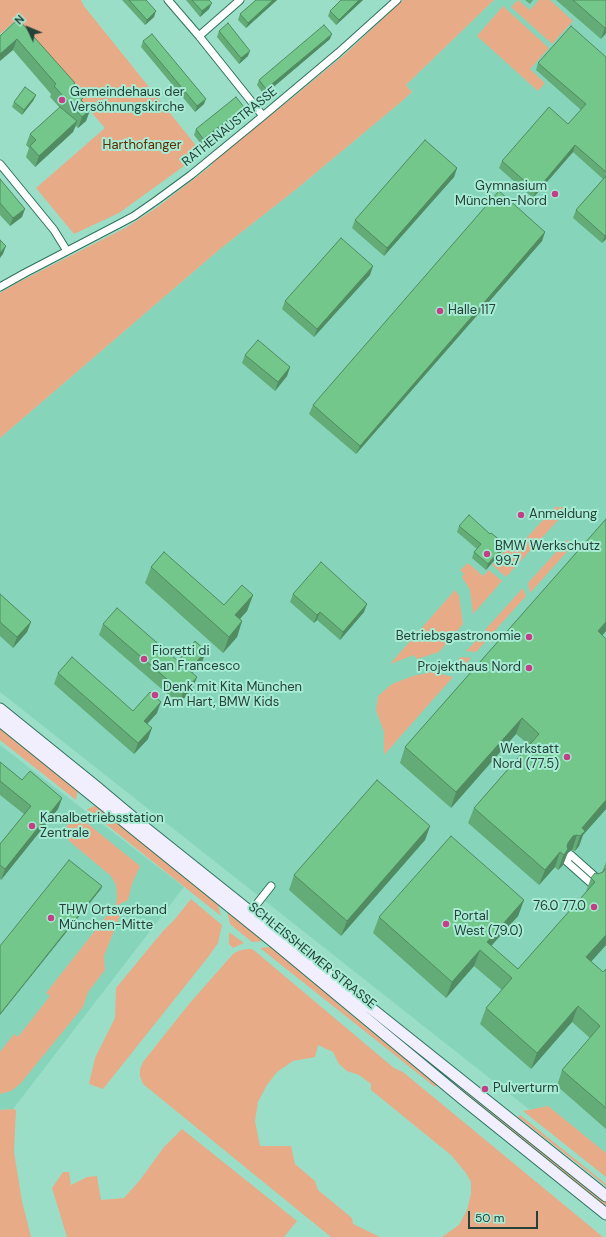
<!DOCTYPE html>
<html>
<head>
<meta charset="utf-8">
<style>
	body { margin:0 }
	#map { position:relative; width:606px; height:1237px; overflow:hidden; background:#9adec7; font-family:"DM Sans",sans-serif }
	canvas { display:block }
	.north { position:absolute; left:8px; top:8px; width:40px; height:40px; -webkit-text-stroke:3px #a7ebd4; paint-order:stroke; rotate:314deg; font-size:11px; font-weight:700; line-height:16px; text-align:center; color:#254138 }
	.north::after { content:''; display:block; margin:auto; width:14px; height:18px; background:#254138; clip-path:polygon(50% 0,100% 100%,50% 72%,0 100%) }
	.scale { position:absolute; left:468px; top:1211px; width:70px; height:18px; box-sizing:border-box; border:2px solid #254138; border-top:0; padding-left:5px; font-size:12px; line-height:14px; white-space:nowrap; color:#254138; -webkit-text-stroke:3px #a7ebd4; paint-order:stroke }
</style>
</head>
<body>
<div id="map">
<canvas width="606" height="1237"></canvas>
<div class="north">N</div>
<div class="scale">50 m</div>
</div>
<script>
const context = document.querySelector('canvas').getContext('2d');
context.lineJoin = 'round';
function paint(path, color) { context.fillStyle = color; context.fill(path, 'evenodd'); }
const poly = rows => new Path2D(rows.map(r => 'M' + r).join(''));
function trace(path, color, width, dash) { context.strokeStyle = color; context.lineWidth = width; context.lineCap = dash ? 'butt' : 'round'; context.setLineDash(dash || []); context.stroke(path); }
function drawText(font, color, halo, rows, align = 'center') {
  context.font = font + ' "DM Sans",sans-serif'; context.lineWidth = 4; context.setLineDash([]); context.textBaseline = 'middle'; context.strokeStyle = halo; context.fillStyle = color; for (const [text, x, y, turn = 0] of rows) {
    context.save(); context.translate(x, y); context.rotate((+turn || 0) * Math.PI / 180); context.textAlign = isNaN(turn) ? turn : align; if (halo) context.strokeText(text, 0, 0); context.fillText(text, 0, 0); context.restore();
  }
}
const built = poly([
	[494,0,606,0,606,1170,0,692,0,438,220,249,294,191,401,102,412,92,406,85],
	[0,745,184,887,13,1109,0,1110]
]);
const green = poly([
	[0,0,81,0,84,6,202,153,119,213,74,234,36,188,105,128,14,22,0,34],
	[403,0,494,0,406,85,412,92,401,102,294,191,220,249,0,438,0,293,17,283,127,227,159,206,212,165,211,163,297,94,344,55],
	[518,0,530,10,539,0,550,0,573,21,552,44,511,7],
	[503,6,549,48,530,69,545,83,538,91,477,36],
	[555,507,569,508,506,577,492,565,507,548,523,542],
	[567,540,573,545,530,593,528,583],
	[468,563,483,576,489,570,502,581,473,614,470,590,462,577,464,574,460,570],
	[523,588,526,596,490,636,485,630],
	[455,590,459,596,463,624,439,652,417,659,414,655,390,664],
	[480,637,485,642,476,652,466,651],
	[461,657,471,658,461,669,453,665],
	[432,672,453,677,384,755,384,732,376,710,378,696,392,684,413,676],
	[0,726,78,789,76,800,0,740],
	[98,805,217,902,221,916,87,809],
	[77,815,140,866,132,884,128,900,118,905,121,913,104,956,105,970,88,992,83,1007,20,1084,11,1091,0,1094,0,1052,14,1034,18,1037,50,996,46,993,116,904,117,896,116,885,111,876,68,840,67,826],
	[191,899,222,925,218,943,209,956,103,1089,89,1084,95,1058,115,1018,116,988,163,931,175,919],
	[227,911,265,941,252,942,230,924],
	[229,932,244,943,233,948,229,944],
	[269,947,276,948,301,968,338,1004,437,1085,435,1087,260,948],
	[247,949,252,949,256,952,394,1068,403,1072,603,1237,442,1237,459,1225,467,1210,471,1194,471,1182,466,1173,451,1155,371,1090,371,1084,359,1075,347,1071,339,1064,333,1052,318,1045,315,1057,293,1061,277,1072,267,1085,258,1102,255,1121,260,1146,291,1146,295,1164,315,1181,318,1190,352,1218,353,1224,380,1237,331,1237,143,1084,140,1076,140,1069,143,1062,189,1004,233,954,238,951],
	[452,1081,498,1118,523,1134,606,1199,606,1209,450,1083],
	[548,1106,606,1153,606,1177,523,1111],
	[13,1109,16,1110,14,1152,22,1201,31,1237,0,1237,0,1110],
	[520,1115,606,1184,606,1186,518,1117],
	[182,1129,297,1221,284,1237,67,1237,52,1188,63,1172,69,1172,71,1185,87,1177,97,1176,101,1200,124,1198,140,1180,164,1147]
]);
const street = poly([
	[168,0,199,36,263,116],
	[199,36,240,0],
	[0,164,54,230,67,251],
	[0,287,25,273,119,224,134,216,157,200,191,175,263,116,338,53,397,0],
	[571,855,598,879,593,885,566,861,571,855],
	[256,905,271,886]
]);
const secondary = poly([
	[0,709,94,785,144,827,606,1196],
	[0,721,275,943,463,1099,606,1214]
]);
const wall = poly([
	[122,0,146,0,154,17,145,25],
	[186,0,209,0,209,9,200,17],
	[256,0,277,0,246,28,238,20,240,14],
	[341,0,363,0,336,25,328,16,330,11],
	[525,0,533,0,530,4],
	[556,0,606,0,606,33,601,39],
	[18,19,73,88,82,101,90,110,86,121,78,128,76,126,73,132,35,167,26,157,29,148,26,145,30,134,60,108,50,97,51,94,13,50],
	[219,31,248,56,239,64,217,37],
	[330,39,264,95,257,85,259,80],
	[143,41,204,104,195,112,141,47],
	[606,57,606,239,602,243,573,218,576,210,603,179,573,152,533,198,499,168,502,161,568,124,581,110,536,70,538,63],
	[36,95,33,101,22,115,12,107,14,102],
	[242,112,201,144,194,135,196,129],
	[457,168,454,177,384,256,352,228,355,220],
	[0,179,22,217,10,226,0,215],
	[545,232,542,241,356,454,309,414,313,405],
	[370,275,314,337,282,309,285,301],
	[245,355,290,367,287,376,275,391,242,363],
	[606,519,606,631,602,635,606,639,606,809,583,835,579,846,575,851,572,850,568,852,563,865,558,870,555,867,539,885,468,823,474,808,529,745,516,734,451,808,400,763,405,747],
	[459,526,503,550,486,570,472,558,474,552,477,549,457,532],
	[151,567,224,605,253,595,247,611,240,619,242,621,237,637,223,653,145,583],
	[0,594,31,622,27,632,13,648,0,636],
	[293,594,364,612,340,640,317,620,314,623,290,602],
	[103,624,178,661,206,651,202,662,192,673,193,688,179,704,99,635],
	[58,673,133,711,157,713,147,724,148,739,134,754,54,684],
	[0,762,22,780,62,798,58,809,1,880,0,879,0,844,24,814,0,795],
	[430,826,425,840,341,936,289,890,294,875],
	[606,862,606,945,591,961,603,972,606,969,606,1129,557,1086,562,1070,590,1038,572,1022,531,1069,480,1024,486,1008,502,990,474,966,446,998,373,933,379,917,524,900,518,916,491,946,518,969,585,894,591,878,602,872]
]);
const shadedWall = poly([
	[273,0,277,0,246,28,248,23],
	[359,0,363,0,336,25,339,20],
	[212,3,209,9,200,17,202,11],
	[156,11,154,17,145,25,147,20],
	[606,27,606,33,601,39,605,28],
	[332,34,330,39,264,95,266,89],
	[17,39,13,50,0,61,0,54],
	[250,51,248,56,239,64,241,58],
	[36,95,33,101,22,115,24,110],
	[206,99,204,104,195,112,197,106],
	[244,107,242,112,201,144,203,139],
	[90,110,86,121,78,128,82,117],
	[77,121,73,132,35,167,39,156],
	[575,145,573,152,533,198,536,191],
	[457,168,454,177,384,256,387,248],
	[25,209,22,217,10,226,13,218],
	[545,232,542,241,356,454,360,446],
	[606,235,606,239,602,243,605,236],
	[6,246,3,254,0,258,0,253],
	[373,266,370,275,314,337,317,329],
	[290,367,287,376,275,391,278,382],
	[505,544,503,550,486,570,488,564],
	[253,595,247,611,229,631,235,615],
	[367,604,364,612,340,640,343,632],
	[320,612,317,620,314,623,317,615],
	[242,621,237,637,223,653,229,637],
	[31,622,27,632,13,648,17,637],
	[606,622,606,631,592,647,598,631],
	[206,651,202,662,185,681,189,670],
	[197,677,193,688,179,704,183,693],
	[161,702,157,713,140,732,144,721],
	[522,718,516,734,451,808,456,792],
	[152,728,148,739,134,754,138,743],
	[62,798,58,809,1,880,5,869],
	[606,800,606,809,583,835,579,846,575,851,580,836,582,828],
	[430,826,425,840,341,936,347,921],
	[577,835,572,850,568,852,563,865,558,870,568,843,573,836],
	[560,852,555,867,539,885,545,870],
	[102,886,101,889,0,1015,0,1014],
	[524,900,518,916,484,954,487,942],
	[606,935,606,945,581,973,586,957],
	[480,950,474,966,446,998,452,982],
	[578,1006,572,1022,531,1069,537,1053]
]);
const building = poly([
	[129,0,146,0,156,11,147,20,129,0],
	[192,0,209,0,212,3,202,11,192,0],
	[256,0,273,0,248,23,240,14,256,0],
	[341,0,359,0,339,20,330,11,341,0],
	[573,0,606,0,606,27,605,28,573,0],
	[18,19,75,83,71,86,83,98,81,100,90,110,82,117,54,86,56,84,17,39,0,54,0,36,18,19],
	[228,23,250,51,241,58,219,31,228,23],
	[324,25,332,34,266,89,259,80,324,25],
	[571,26,606,57,606,172,575,145,536,191,502,161,549,107,568,124,586,104,538,63,571,26],
	[152,34,206,99,197,106,143,41,152,34],
	[25,87,36,95,24,110,14,102,25,87],
	[236,97,244,107,203,139,196,129,236,97],
	[60,107,77,121,39,156,30,146,36,140,30,134,60,107],
	[425,140,457,168,387,248,355,220,425,140],
	[606,176,606,235,605,236,576,210,606,176],
	[0,179,25,209,13,218,0,203,0,179],
	[499,191,545,232,360,446,313,405,499,191],
	[341,238,373,266,317,329,285,301,341,238],
	[0,240,6,246,0,253,0,240],
	[258,340,290,367,278,382,245,355,258,340],
	[469,515,490,534,491,533,505,544,488,564,474,552,481,544,459,526,469,515],
	[606,519,606,622,598,631,606,639,606,800,582,828,585,831,580,836,577,835,573,836,568,843,567,847,568,849,564,855,560,852,545,870,474,808,539,734,522,718,456,792,405,747,606,519],
	[164,552,224,605,242,585,253,595,235,615,242,621,229,637,151,567,164,552],
	[321,562,367,604,343,632,320,612,317,615,293,594,321,562],
	[0,594,31,622,17,637,0,622,0,594],
	[117,608,178,661,195,641,206,651,189,670,197,677,183,693,103,624,117,608],
	[72,657,133,711,150,692,161,702,144,721,152,728,138,743,58,673,72,657],
	[0,762,22,780,30,771,62,798,5,869,0,865,0,844,31,806,0,781,0,762],
	[377,780,430,826,347,921,294,875,377,780],
	[451,836,524,900,487,942,518,969,595,882,591,878,595,873,598,874,603,872,606,868,606,935,586,957,603,972,606,969,606,1108,562,1070,600,1026,578,1006,537,1053,486,1008,512,978,480,950,452,982,379,917,451,836],
	[69,860,102,886,0,1014,0,946,69,860]
]);
const markers = [
	[62,100,4,"#c34086"],
	[555,194,4,"#c34086"],
	[440,311,4,"#c34086"],
	[521,515,4,"#c34086"],
	[487,554,4,"#c34086"],
	[529,637,4,"#c34086"],
	[144,659,4,"#c34086"],
	[529,668,4,"#c34086"],
	[155,695,4,"#c34086"],
	[567,757,4,"#c34086"],
	[32,826,4,"#c34086"],
	[594,907,4,"#c34086"],
	[51,918,4,"#c34086"],
	[446,924,4,"#c34086"],
	[485,1089,4,"#c34086"]
];
const poiNames = [
	["Gemeindehaus der",70,93],
	["Versöhnungskirche",70,108],
	["Gymnasium",547,187,"right"],
	["München-Nord",547,202,"right"],
	["Halle 117",448,311],
	["Anmeldung",529,515],
	["BMW Werkschutz",495,547],
	["99.7",495,562],
	["Betriebsgastronomie",521,637,"right"],
	["Fioretti di",152,652],
	["San Francesco",152,667],
	["Projekthaus Nord",521,668,"right"],
	["Denk mit Kita München",163,688],
	["Am Hart, BMW Kids",163,703],
	["Werkstatt",559,750,"right"],
	["Nord (77.5)",559,765,"right"],
	["Kanalbetriebsstation",40,819],
	["Zentrale",40,834],
	["76.0 77.0",586,907,"right"],
	["THW Ortsverband",59,911],
	["München-Mitte",59,926],
	["Portal",454,917],
	["West (79.0)",454,932],
	["Pulverturm",493,1089]
];
const streetNames = [
	["RATHENAUSTRASSE",230,127,-39],
	["SCHLEISSHEIMER STRASSE",312,956,39]
];
const parkNames = [
	["Harthofanger",142,146]
];
paint(built, '#86d5bb');
paint(green, '#e8ab87');
trace(street, '#2e725e', 9);
trace(secondary, '#2e725e', 13);
trace(street, '#fff', 7);
trace(secondary, '#f1eefe', 11);
paint(wall, '#63ab77');
paint(shadedWall, '#508b61');
paint(building, '#73c78a');
trace(building, '#508b61', 1);
for (const [x, y, r, color] of markers) { const dot = new Path2D(); dot.arc(x, y, r, 0, 2 * Math.PI); context.fillStyle = color; context.fill(dot); trace(dot, '#a7ebd4', 1.5); }
drawText('13px', '#254138', '#a7ebd4', poiNames, 'left');
drawText('13px', '#254138', '#a7ebd4', streetNames);
drawText('13px', '#5f2a01', '#a7ebd4', parkNames);
</script>
</body>
</html>
